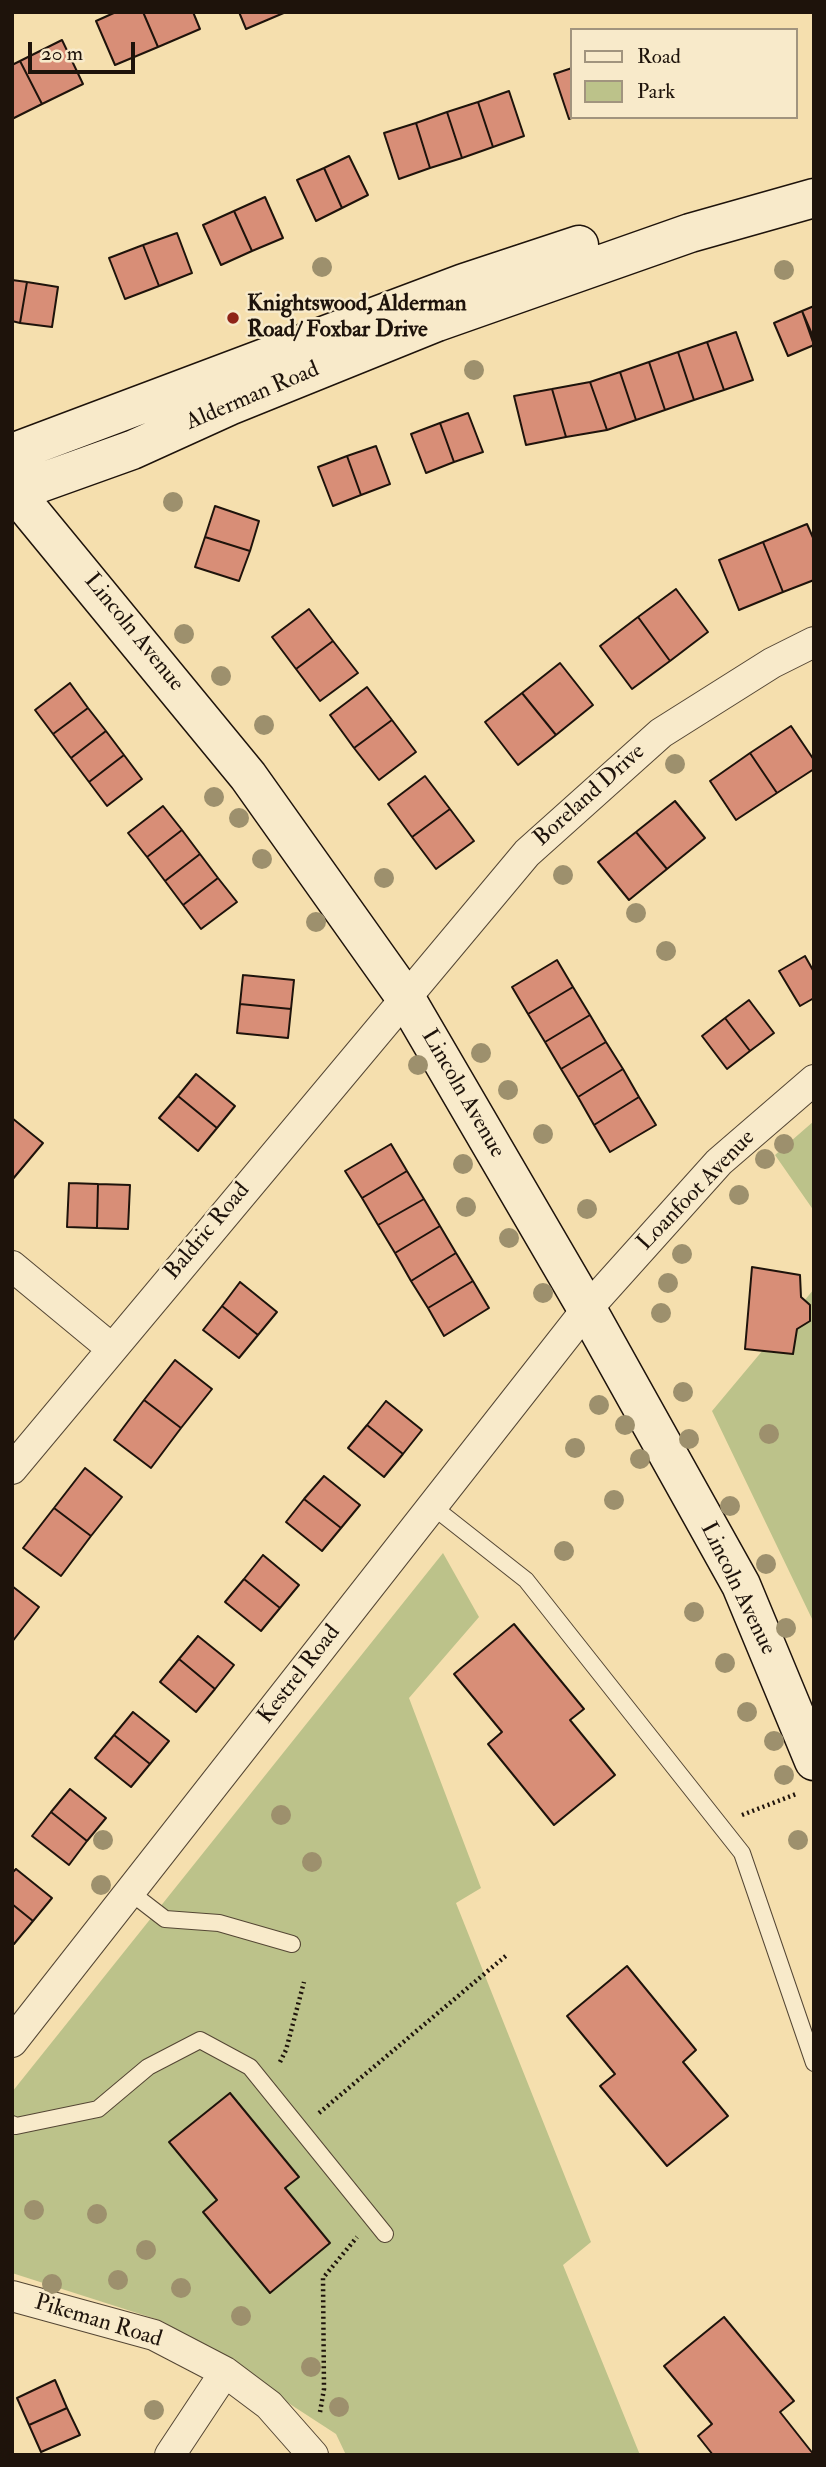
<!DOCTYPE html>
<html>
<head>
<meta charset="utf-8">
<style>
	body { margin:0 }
	#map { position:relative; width:826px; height:2467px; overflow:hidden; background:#f5dfae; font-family:"IM FELL Double Pica",serif }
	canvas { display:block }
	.frame { position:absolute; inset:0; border:14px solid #1e130b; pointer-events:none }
	.legend { position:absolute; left:570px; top:28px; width:228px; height:91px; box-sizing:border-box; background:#f8eaca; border:2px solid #a1947e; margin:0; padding:9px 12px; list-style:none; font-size:21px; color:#1e130b }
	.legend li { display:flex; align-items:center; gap:14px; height:35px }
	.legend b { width:35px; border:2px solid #a1947e }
	.scale { position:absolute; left:28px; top:42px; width:107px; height:32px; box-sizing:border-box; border:4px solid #1e130b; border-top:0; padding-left:9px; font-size:21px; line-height:24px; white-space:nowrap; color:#1e130b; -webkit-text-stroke:5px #f8eaca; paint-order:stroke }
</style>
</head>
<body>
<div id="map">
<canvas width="826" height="2467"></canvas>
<div class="frame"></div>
<ul class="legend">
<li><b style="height:9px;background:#f8eaca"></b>Road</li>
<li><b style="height:19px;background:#bcc28a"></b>Park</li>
</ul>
<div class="scale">20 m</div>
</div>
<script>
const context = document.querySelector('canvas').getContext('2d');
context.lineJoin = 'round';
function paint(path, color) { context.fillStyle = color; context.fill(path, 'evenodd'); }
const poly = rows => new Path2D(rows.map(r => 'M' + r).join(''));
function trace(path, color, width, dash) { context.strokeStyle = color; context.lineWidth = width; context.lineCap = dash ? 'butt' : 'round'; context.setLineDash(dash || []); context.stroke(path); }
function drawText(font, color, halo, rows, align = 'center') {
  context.font = font + ' "IM FELL Double Pica",serif'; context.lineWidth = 5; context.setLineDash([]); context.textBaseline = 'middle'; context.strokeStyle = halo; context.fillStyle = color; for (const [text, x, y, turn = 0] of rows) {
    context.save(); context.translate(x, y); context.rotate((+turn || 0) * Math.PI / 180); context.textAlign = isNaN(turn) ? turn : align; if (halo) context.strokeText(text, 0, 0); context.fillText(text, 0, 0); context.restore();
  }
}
const green = poly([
	[814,1121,814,1211,775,1155],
	[814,1289,814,1623,712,1411],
	[443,1553,479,1617,409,1698,481,1888,456,1903,591,2242,563,2265,640,2455,346,2455,336,2434,162,2321,12,2273,12,2092]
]);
const building = poly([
	[116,12,143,12,158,47,115,65,96,21,116,12],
	[143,12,193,12,200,29,158,47,143,12],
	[239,12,286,12,246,29,239,12],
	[62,40,83,84,42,104,20,61,62,40],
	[20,61,42,104,12,119,12,65,20,61],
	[572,68,574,117,569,119,554,74,572,68],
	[509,91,524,136,493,147,478,102,509,91],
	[478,102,493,147,462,158,447,112,478,102],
	[447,112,462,158,430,168,416,123,447,112],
	[416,123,430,168,399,179,384,133,416,123],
	[349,156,368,195,342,208,324,168,349,156],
	[324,168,342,208,316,221,297,180,324,168],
	[265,197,283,238,252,251,234,211,265,197],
	[234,211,252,251,221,265,203,225,234,211],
	[177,233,192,273,159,286,143,245,177,233],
	[143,245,159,286,125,299,109,258,143,245],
	[12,280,27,282,20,323,12,321,12,280],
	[27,282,58,287,52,327,20,323,27,282],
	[814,306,814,339,802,311,814,306],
	[802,311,814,345,788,356,774,323,802,311],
	[736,332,753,380,724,390,707,342,736,332],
	[707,342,724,390,694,400,678,352,707,342],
	[678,352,694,400,665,410,649,362,678,352],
	[649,362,665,410,636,420,620,372,649,362],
	[620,372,636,420,607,430,590,382,620,372],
	[590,382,607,430,566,437,552,389,590,382],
	[552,389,566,437,526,445,514,396,552,389],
	[468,413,483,452,454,462,440,423,468,413],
	[440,423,454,462,426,473,411,434,440,423],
	[376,446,390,484,361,495,347,456,376,446],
	[347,456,361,495,333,506,318,467,347,456],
	[215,506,259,521,250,551,205,537,215,506],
	[807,524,814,540,814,580,783,592,763,542,807,524],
	[205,537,250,551,239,581,195,567,205,537],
	[763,542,783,592,739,610,719,560,763,542],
	[676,589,708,632,670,661,638,617,676,589],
	[309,609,333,641,296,669,272,637,309,609],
	[638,617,670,661,632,689,600,646,638,617],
	[333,641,358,673,320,701,296,669,333,641],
	[560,663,593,705,556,735,522,693,560,663],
	[70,683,88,708,53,734,35,710,70,683],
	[367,687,392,720,354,748,330,715,367,687],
	[522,693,556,735,518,765,485,722,522,693],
	[88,708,106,731,71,758,53,734,88,708],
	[392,720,416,752,379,780,354,748,392,720],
	[791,726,814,760,814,769,777,793,750,753,791,726],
	[106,731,124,755,89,782,71,758,106,731],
	[750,753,777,793,736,820,710,781,750,753],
	[124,755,142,779,107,806,89,782,124,755],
	[425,776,450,809,412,837,388,804,425,776],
	[675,801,705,838,667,869,636,832,675,801],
	[163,806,182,830,147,857,128,833,163,806],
	[450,809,474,841,436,869,412,837,450,809],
	[182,830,200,854,165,881,147,857,182,830],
	[636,832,667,869,629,900,598,862,636,832],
	[200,854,218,878,183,905,165,881,200,854],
	[218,878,237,902,201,929,183,905,218,878],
	[805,956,814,972,814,998,800,1006,779,971,805,956],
	[557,960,573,987,528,1014,512,987,557,960],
	[243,975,294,980,291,1009,240,1004,243,975],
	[573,987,590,1015,545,1042,528,1014,573,987],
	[749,1000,774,1033,750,1051,725,1018,749,1000],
	[240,1004,291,1009,288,1038,237,1033,240,1004],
	[590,1015,606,1042,561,1069,545,1042,590,1015],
	[725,1018,750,1051,727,1069,702,1036,725,1018],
	[606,1042,623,1069,578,1097,561,1069,606,1042],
	[623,1069,639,1097,594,1125,578,1097,623,1069],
	[196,1074,235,1106,217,1128,178,1096,196,1074],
	[178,1096,217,1128,198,1151,159,1118,178,1096],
	[639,1097,656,1125,610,1152,594,1125,639,1097],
	[12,1118,43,1143,12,1180,12,1118],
	[391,1144,407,1171,362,1198,345,1171,391,1144],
	[407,1171,424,1199,378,1225,362,1198,407,1171],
	[69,1183,98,1184,97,1228,67,1227,69,1183],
	[98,1184,130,1185,128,1229,97,1228,98,1184],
	[424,1199,440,1226,395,1253,378,1225,424,1199],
	[440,1226,456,1253,411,1281,395,1253,440,1226],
	[456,1253,473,1281,428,1308,411,1281,456,1253],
	[752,1267,800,1275,801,1297,810,1305,810,1321,797,1329,793,1354,745,1349,752,1267],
	[473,1281,489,1308,444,1336,428,1308,473,1281],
	[240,1282,277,1312,258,1335,222,1306,240,1282],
	[222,1306,258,1335,239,1358,203,1330,222,1306],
	[175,1360,212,1389,181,1428,144,1400,175,1360],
	[144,1400,181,1428,151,1468,114,1440,144,1400],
	[386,1401,422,1430,403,1454,367,1425,386,1401],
	[367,1425,403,1454,384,1477,348,1448,367,1425],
	[85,1468,122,1497,91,1536,54,1508,85,1468],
	[324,1476,360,1505,341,1528,304,1499,324,1476],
	[304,1499,341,1528,322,1551,286,1522,304,1499],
	[54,1508,91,1536,61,1576,23,1548,54,1508],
	[263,1555,299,1585,280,1608,244,1579,263,1555],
	[244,1579,280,1608,261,1631,225,1602,244,1579],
	[12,1586,39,1607,12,1642,12,1586],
	[514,1624,584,1709,570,1720,615,1775,554,1825,488,1744,502,1732,454,1674,514,1624],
	[198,1636,234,1665,215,1689,179,1659,198,1636],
	[179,1659,215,1689,196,1712,160,1682,179,1659],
	[133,1712,169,1741,150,1764,114,1735,133,1712],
	[114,1735,150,1764,131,1787,95,1758,114,1735],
	[70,1789,106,1818,87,1841,51,1812,70,1789],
	[51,1812,87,1841,69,1865,32,1836,51,1812],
	[16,1869,52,1898,33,1921,12,1904,12,1873,16,1869],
	[12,1904,33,1921,14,1944,12,1943,12,1904],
	[627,1966,696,2050,683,2062,728,2116,667,2166,600,2086,615,2074,567,2016,627,1966],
	[230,2093,299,2177,285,2188,330,2243,270,2293,203,2212,217,2200,169,2142,230,2093],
	[724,2317,794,2401,780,2412,814,2455,713,2455,698,2436,712,2424,664,2366,724,2317],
	[55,2380,67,2408,29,2425,17,2398,55,2380],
	[67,2408,80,2435,41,2452,29,2425,67,2408]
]);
const path = poly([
	[742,1815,796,1794],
	[280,2062,286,2050,304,1982],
	[319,2113,508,1954],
	[320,2412,324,2389,323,2278,357,2237]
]);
const lane = poly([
	[432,1506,526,1580,742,1853,814,2063],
	[130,1892,165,1919,219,1923,292,1944],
	[12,2124,16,2126,98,2109,148,2067,200,2040,250,2067,385,2234]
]);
const street = poly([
	[12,1266,111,1348],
	[12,1469,527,853,661,733,772,663,814,642],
	[12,2042,587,1309,719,1162,814,1080],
	[12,2296,154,2335,225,2372,269,2405,313,2455],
	[170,2455,225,2372]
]);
const secondary = poly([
	[12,453,464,283,579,245],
	[12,489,248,776,405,997,587,1309,741,1585,814,1761],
	[12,493,132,450,229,406,437,322,690,233,814,198]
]);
const trees = [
	[322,267],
	[784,270],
	[474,370],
	[173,502],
	[184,634],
	[221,676],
	[264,725],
	[675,764],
	[214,797],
	[239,818],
	[262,859],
	[563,875],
	[384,878],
	[636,913],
	[316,922],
	[666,951],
	[481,1053],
	[418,1065],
	[508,1090],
	[543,1134],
	[784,1144],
	[765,1159],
	[463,1164],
	[739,1195],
	[466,1207],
	[587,1209],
	[509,1238],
	[682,1254],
	[668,1283],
	[543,1293],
	[661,1313],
	[683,1392],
	[599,1405],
	[625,1425],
	[769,1434],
	[689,1439],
	[575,1448],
	[640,1459],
	[614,1500],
	[730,1506],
	[564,1551],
	[766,1564],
	[694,1612],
	[786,1628],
	[725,1663],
	[747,1712],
	[774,1741],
	[784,1775],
	[281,1815],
	[103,1840],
	[798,1840],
	[312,1862],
	[101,1885],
	[34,2210],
	[97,2214],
	[146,2250],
	[118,2280],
	[52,2284],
	[181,2288],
	[241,2316],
	[311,2367],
	[339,2407],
	[154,2410]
];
const markers = [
	[233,318,7,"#8f2418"]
];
const poiNames = [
	["Knightswood, Alderman",247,305],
	["Road/ Foxbar Drive",247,331]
];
const streetNames = [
	["Alderman Road",253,397,-23],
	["Lincoln Avenue",133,633,51],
	["Boreland Drive",590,796,-42],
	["Lincoln Avenue",462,1094,60],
	["Loanfoot Avenue",697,1191,-46],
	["Baldric Road",208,1232,-50],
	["Lincoln Avenue",737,1589,64],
	["Kestrel Road",300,1675,-52],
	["Pikeman Road",98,2322,17]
];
paint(green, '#bcc28a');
paint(building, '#d88e77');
trace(building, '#1e130b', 2);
trace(lane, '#544634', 18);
trace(street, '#544634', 32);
trace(secondary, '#1e130b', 41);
trace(path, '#1e130b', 4.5, [2, 3.5]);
trace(lane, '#f8eaca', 16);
trace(street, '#f8eaca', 30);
trace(secondary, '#f8eaca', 38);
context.fillStyle = '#9d906d';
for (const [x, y] of trees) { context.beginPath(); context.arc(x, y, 10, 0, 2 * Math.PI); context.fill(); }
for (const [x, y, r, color] of markers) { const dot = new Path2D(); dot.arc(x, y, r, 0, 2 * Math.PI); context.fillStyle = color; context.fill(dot); trace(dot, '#f8eaca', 2.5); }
drawText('bold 23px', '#1e130b', '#f8eaca', poiNames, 'left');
drawText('23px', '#1e130b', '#f8eaca', streetNames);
</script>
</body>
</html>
